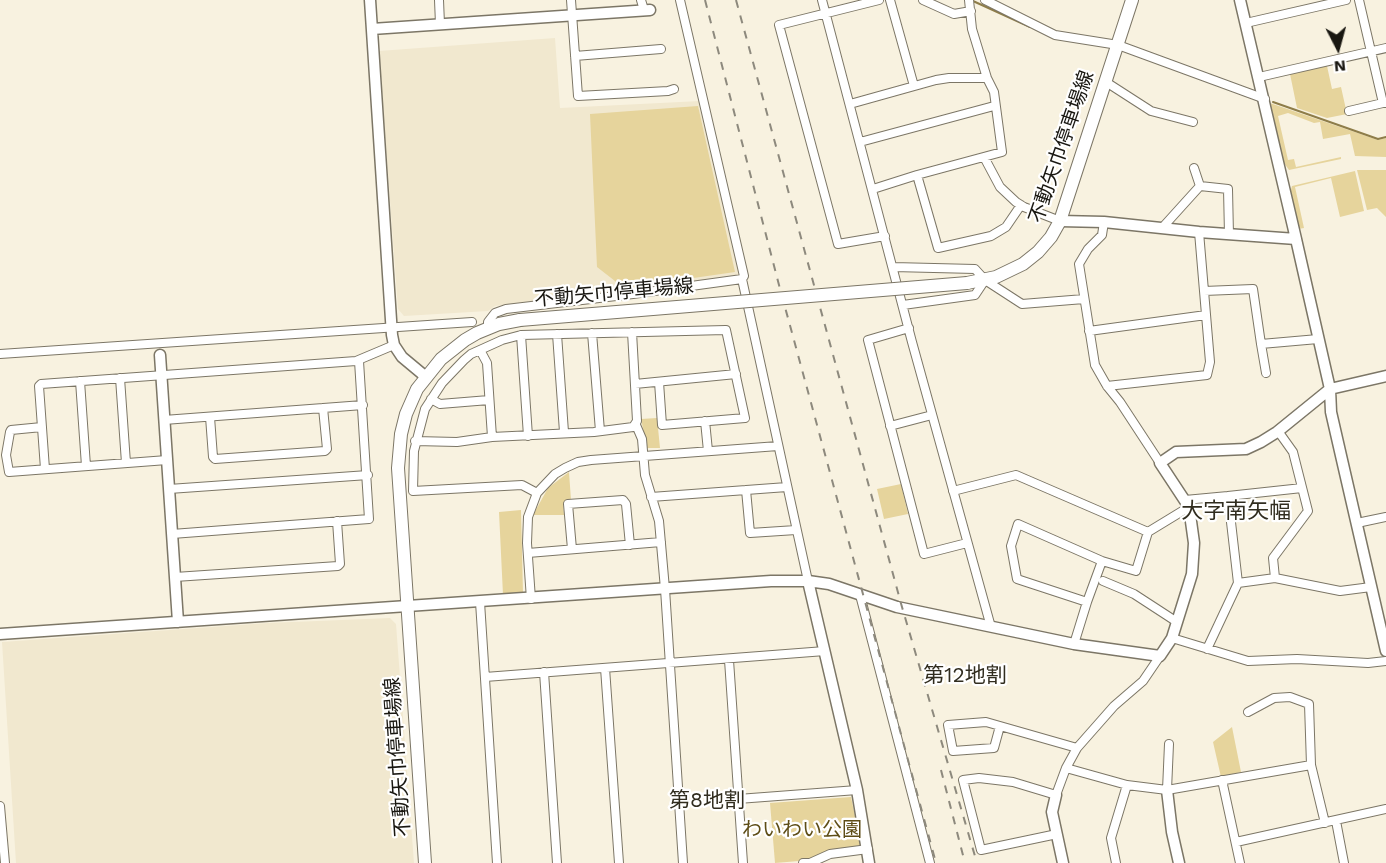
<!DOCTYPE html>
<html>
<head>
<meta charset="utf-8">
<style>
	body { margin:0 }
	#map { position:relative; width:1386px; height:863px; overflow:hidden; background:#f8f2e0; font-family:"Work Sans",sans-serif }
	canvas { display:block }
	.north { position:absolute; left:1308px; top:18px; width:60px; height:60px; -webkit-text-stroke:4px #fff; paint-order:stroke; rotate:174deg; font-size:16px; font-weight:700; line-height:24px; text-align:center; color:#191711 }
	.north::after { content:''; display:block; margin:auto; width:21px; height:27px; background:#191711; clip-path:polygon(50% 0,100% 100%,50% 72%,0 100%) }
</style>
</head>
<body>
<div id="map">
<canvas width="1386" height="863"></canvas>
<div class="north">N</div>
</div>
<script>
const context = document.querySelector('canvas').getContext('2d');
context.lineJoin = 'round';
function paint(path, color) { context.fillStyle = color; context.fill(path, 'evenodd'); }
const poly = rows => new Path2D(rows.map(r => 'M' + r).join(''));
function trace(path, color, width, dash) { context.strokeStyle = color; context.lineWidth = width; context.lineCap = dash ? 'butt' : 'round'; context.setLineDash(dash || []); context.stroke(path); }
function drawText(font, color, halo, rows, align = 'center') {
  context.font = font + ' "Work Sans","Noto Sans JP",sans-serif'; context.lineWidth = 4.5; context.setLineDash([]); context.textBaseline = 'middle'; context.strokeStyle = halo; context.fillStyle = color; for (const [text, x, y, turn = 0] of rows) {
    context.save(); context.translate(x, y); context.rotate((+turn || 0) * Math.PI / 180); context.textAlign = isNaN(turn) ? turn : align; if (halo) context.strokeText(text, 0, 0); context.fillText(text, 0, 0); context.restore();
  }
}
const built = poly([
	[555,38,560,108,700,101,739,275,495,306,488,311,404,316,398,309,379,51],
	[390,618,396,624,414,863,16,863,2,642,268,623]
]);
const green = poly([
	[1327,66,1332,89,1341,87,1347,114,1327,118,1297,108,1290,74],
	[1270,103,1378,140,1386,138,1386,157,1355,156,1350,134,1323,139,1320,122,1314,123,1288,113,1278,116,1288,160,1294,159,1296,167,1341,157,1341,159,1289,170,1284,163],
	[698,106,735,272,624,288,597,267,590,114],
	[1357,170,1386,170,1386,217,1377,208,1367,210],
	[1355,171,1364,211,1340,217,1331,178,1295,187,1304,228,1298,229,1290,193,1292,186],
	[657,418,660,448,647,448,641,419],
	[569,472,571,500,563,504,564,515,533,515,548,488],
	[901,484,908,514,884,519,877,489],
	[521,510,523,593,503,595,499,512],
	[1232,727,1241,772,1221,777,1213,742],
	[851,797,861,846,819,855,811,860,775,863,770,803]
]);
const stream = poly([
	[973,1,1030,27],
	[1273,102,1378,139,1386,137]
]);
const minor = poly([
	[439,0,440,24],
	[571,0,578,96,668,91,674,89],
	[641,0,644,10],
	[680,0,744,276,742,279,808,581],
	[822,0,912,342,991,627],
	[879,0,779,25,838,244,885,236],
	[890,0,914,86],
	[923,0,954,14,971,11],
	[985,0,1055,35,1118,45,1265,99],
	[1359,0,1383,103,1386,103],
	[1246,23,1346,0],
	[575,56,661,49],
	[1259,77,1386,48],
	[1106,82,1151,111,1193,122],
	[850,104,936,80,949,78,987,78],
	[1349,111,1383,103],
	[860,142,994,106],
	[984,157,1000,187,1016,202,1024,207,1060,221],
	[1194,168,1200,186,1228,189,1229,235],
	[917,175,938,248,991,236,1006,227,1021,205],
	[873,189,917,175,1002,152,994,92,987,78,972,29,969,0],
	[1104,222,1102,235,1088,249,1079,264,1095,365,1107,386,1120,402,1160,463],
	[1162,228,1200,186],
	[1199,232,1204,291],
	[893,267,975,269,985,280,1022,304,1084,299],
	[903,305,975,295,985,280],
	[488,328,488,322,495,313,506,309,633,294,742,279],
	[909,328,868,340,924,554,967,543],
	[1089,331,1206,315],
	[592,333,600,431],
	[557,334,564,432],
	[521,335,528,436],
	[1261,344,1266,373],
	[480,350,487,363,492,437],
	[0,354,472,322],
	[120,378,126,463],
	[80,381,86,466],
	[635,384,736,374],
	[1107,386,1207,375,1210,362,1204,291,1253,289,1261,344,1318,339],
	[431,399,440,404,489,400],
	[210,417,213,457,215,459,325,451,327,449,323,408],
	[164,420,363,405],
	[705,421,708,451],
	[636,425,642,439,645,475,659,521,665,589,683,863],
	[890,426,932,415],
	[42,427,11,430,10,432,6,455,9,472,167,460],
	[415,441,457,442,492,437,594,432,633,427,637,421,632,332],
	[45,469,39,386,41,384,356,361,394,345],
	[169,489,368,475],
	[746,490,750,533,796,530],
	[953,491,1016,475,1148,532],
	[537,493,522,485,413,491,414,451,425,409,442,383,464,360,471,354,502,340,521,335,726,330,745,418,662,425,659,382],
	[1228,496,1302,488],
	[651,497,787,487],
	[1185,500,1228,496,1238,583,1207,649],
	[1357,523,1386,517],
	[172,534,369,519,359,361],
	[572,549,568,504,623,500,626,504,630,545],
	[528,553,661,542],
	[175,577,338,566,340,564,337,521],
	[1275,578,1273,558,1308,511,1293,452,1278,431],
	[1103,581,1134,594,1177,622],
	[1238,583,1275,578,1340,591,1371,587],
	[860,595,930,863],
	[531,599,527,543,528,517,537,493,555,474,565,468,578,462,591,460,778,446],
	[480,602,497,863],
	[1087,602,1017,579,1011,546,1018,524,1102,561,1136,571,1148,532,1189,507],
	[1172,638,1248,661,1297,659,1368,663,1386,661],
	[1074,644,1087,602,1102,561],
	[729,660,743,863],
	[605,668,619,863],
	[544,672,557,863],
	[485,677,825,651],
	[1248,712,1274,698,1290,697,1309,704,1311,765,1325,823],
	[1000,726,994,748,953,751,948,725,986,722,1077,748],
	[1066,768,1127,785,1167,790,1311,765],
	[1222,780,1240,863],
	[1167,790,1169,744],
	[738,799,857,790],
	[0,806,5,863],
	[1336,821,1344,863],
	[1057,834,981,850,963,780,979,778,1013,782,1056,795,1066,768,1077,748,1114,706,1143,681,1160,656],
	[1236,842,1386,809],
	[803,863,810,863,830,854,868,849],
	[1116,863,1111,838,1127,785]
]);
const tertiary = poly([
	[370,0,392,335,394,345,402,357,426,377],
	[1240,0,1296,239],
	[372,29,650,10],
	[1060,221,1104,222,1199,232,1296,239,1330,389,1331,412,1342,460,1386,651],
	[160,355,178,622],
	[808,581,857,790,869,863],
	[0,634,771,581,808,581,829,584,897,607,1074,644,1160,656,1172,638,1192,574,1194,543,1189,507,1160,463,1176,452,1246,449,1261,442,1277,432,1330,389,1386,376],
	[1167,790,1172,832,1179,863],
	[1056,795,1052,812,1063,863]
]);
const secondary = poly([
	[967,283,996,277,1023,264,1038,252,1051,237,1060,221,1132,0],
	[425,863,398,468,401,434,406,414,417,389,441,359,465,340,477,333,499,324,520,320]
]);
const rail = poly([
	[705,0,779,285,936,863],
	[736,0,902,607,977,863],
	[941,770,965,863]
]);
const secondaryBridge = poly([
	[520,320,967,283]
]);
const streetNames = [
	["不動矢巾停車場線",1062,147,-71],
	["不動矢巾停車場線",614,293,-5],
	["不動矢巾停車場線",398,757,-94]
];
const parkNames = [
	["わいわい公園",802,830]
];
const neighbourhoodNames = [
	["第12地割",965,676],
	["第8地割",707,801]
];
const quarterNames = [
	["大字南矢幅",1236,512]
];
paint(built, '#f1e8cf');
paint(green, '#e6d49c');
trace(stream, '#8e7d49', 2);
trace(minor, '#7c7666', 10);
trace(tertiary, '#7c7666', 13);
trace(secondary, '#7c7666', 14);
trace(minor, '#fff', 8);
trace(tertiary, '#fff', 10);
trace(secondary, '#fff', 12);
trace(rail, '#8d897d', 2, [8, 8]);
trace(secondaryBridge, '#7c7666', 14, []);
trace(secondaryBridge, '#fff', 12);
drawText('20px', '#191711', '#fff', streetNames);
drawText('20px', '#5e4d16', '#fff', parkNames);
drawText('21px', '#312d1f', '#fff', neighbourhoodNames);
drawText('22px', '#312d1f', '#fff', quarterNames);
</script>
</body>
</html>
